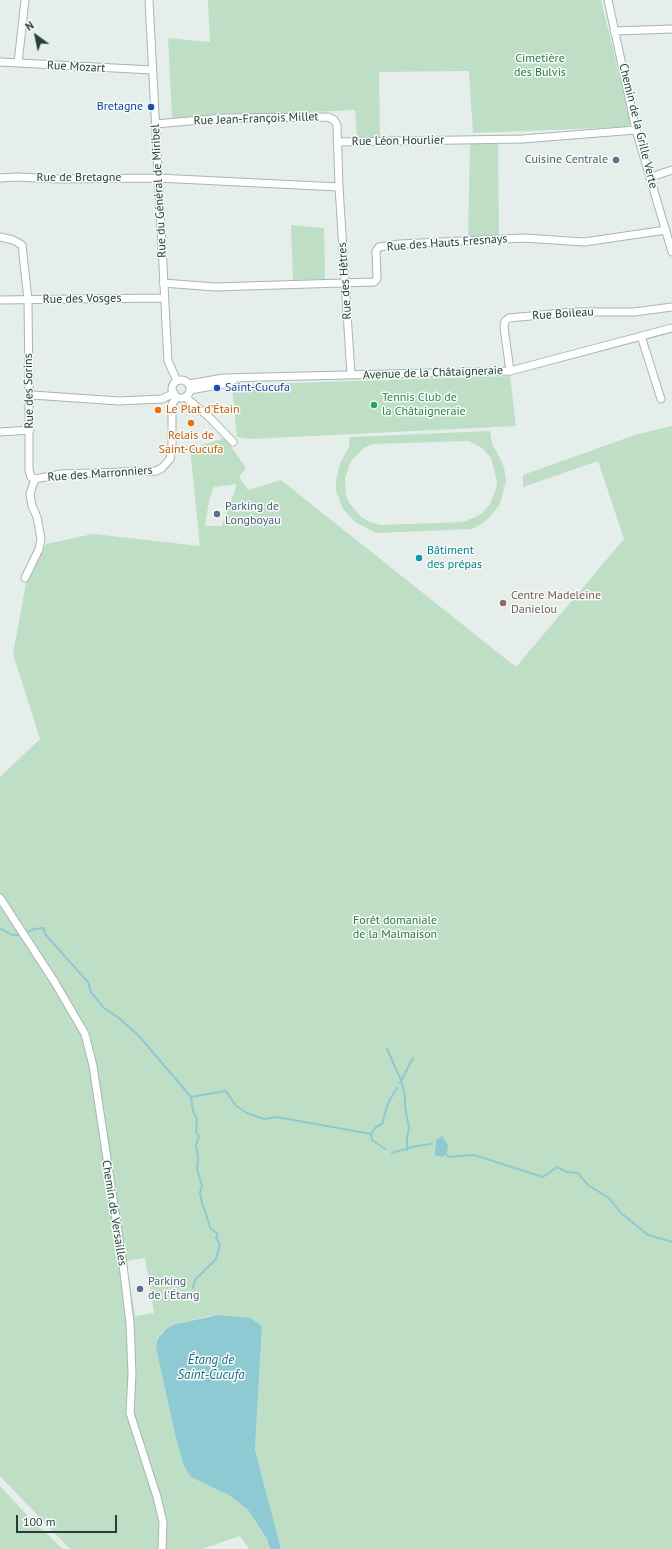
<!DOCTYPE html>
<html>
<head>
<meta charset="utf-8">
<style>
	body { margin:0 }
	#map { position:relative; width:672px; height:1549px; overflow:hidden; background:#e5eeea; font-family:"PT Sans",sans-serif }
	canvas { display:block }
	.north { position:absolute; left:16px; top:16px; width:40px; height:40px; -webkit-text-stroke:3px #f6faf8; paint-order:stroke; rotate:327deg; font-size:11px; font-weight:700; line-height:16px; text-align:center; color:#244038 }
	.north::after { content:''; display:block; margin:auto; width:14px; height:18px; background:#244038; clip-path:polygon(50% 0,100% 100%,50% 72%,0 100%) }
	.scale { position:absolute; left:16px; top:1515px; width:101px; height:18px; box-sizing:border-box; border:2px solid #244038; border-top:0; padding-left:5px; font-size:12px; line-height:14px; white-space:nowrap; color:#244038; -webkit-text-stroke:3px #f6faf8; paint-order:stroke }
</style>
</head>
<body>
<div id="map">
<canvas width="672" height="1549"></canvas>
<div class="north">N</div>
<div class="scale">100 m</div>
</div>
<script>
const context = document.querySelector('canvas').getContext('2d');
context.lineJoin = 'round';
function paint(path, color) { context.fillStyle = color; context.fill(path, 'evenodd'); }
const poly = rows => new Path2D(rows.map(r => 'M' + r).join(''));
function trace(path, color, width, dash) { context.strokeStyle = color; context.lineWidth = width; context.lineCap = dash ? 'butt' : 'round'; context.setLineDash(dash || []); context.stroke(path); }
function drawText(font, color, halo, rows, align = 'center') {
  context.font = font + ' "PT Sans",sans-serif'; context.lineWidth = 3; context.setLineDash([]); context.textBaseline = 'middle'; context.strokeStyle = halo; context.fillStyle = color; for (const [text, x, y, turn = 0] of rows) {
    context.save(); context.translate(x, y); context.rotate((+turn || 0) * Math.PI / 180); context.textAlign = isNaN(turn) ? turn : align; if (halo) context.strokeText(text, 0, 0); context.fillText(text, 0, 0); context.restore();
  }
}
const green = poly([
	[208,0,601,0,631,123,626,127,473,133,469,71,379,72,380,137,357,138,355,110,172,119,168,38,210,42],
	[470,144,498,144,499,237,468,238],
	[291,225,324,228,325,279,293,280],
	[510,376,516,426,252,439,237,437,232,385],
	[672,426,672,1549,281,1549,255,1451,262,1326,210,1316,184,1322,166,1329,158,1337,156,1347,217,1488,229,1495,248,1510,267,1539,270,1549,249,1549,240,1536,202,1549,70,1549,0,1476,0,777,40,739,13,654,26,583,46,544,93,534,200,546,190,449,225,438,246,468,239,477,248,490,281,480,516,667,624,539,598,461,523,487,523,475,635,435],
	[237,484,222,526,205,526,209,501,214,487],
	[145,1258,154,1313,135,1316,126,1261],
	[490,431,492,444,500,458,504,467,506,481,500,504,489,518,481,524,472,529,376,533,355,522,343,509,336,491,336,481,340,463,349,447,350,437],
	[469,441,482,448,491,458,497,481,496,489,490,504,481,514,473,518,463,522,380,525,368,521,361,517,350,504,346,495,345,478,351,461,364,448,372,444],
	[0,1486,26,1514,63,1549,0,1549]
]);
const water = poly([
	[442,1136,448,1145,447,1153,442,1157,435,1155,436,1140],
	[218,1315,250,1318,262,1326,255,1450,281,1549,270,1549,267,1539,248,1510,229,1495,191,1477,184,1466,176,1438,156,1347,158,1338,166,1329,176,1324]
]);
const stream = poly([
	[0,928,12,935,19,935],
	[27,932,34,929,44,928,45,934,88,982,91,992,104,1008,119,1018,139,1036,191,1097,193,1111,197,1119,196,1132,199,1136,196,1145,198,1157,197,1169,202,1186,200,1192,202,1203,209,1223,210,1228,218,1234,216,1238,220,1244,216,1259,195,1280,193,1288],
	[387,1049,401,1080,405,1095,405,1107,409,1127,407,1138,407,1150],
	[400,1083,413,1058],
	[191,1097,226,1091,236,1106,247,1113,264,1119,277,1117,371,1134,372,1140,385,1149],
	[371,1134,376,1127,382,1124,388,1103,397,1088],
	[392,1153,416,1146,432,1144],
	[444,1153,449,1157,474,1155,543,1177,557,1167,567,1172,578,1173,588,1185,609,1198,621,1213,648,1235,672,1242]
]);
const minor = poly([
	[149,0,168,361,177,381],
	[608,0,636,130,672,252],
	[614,31,672,29],
	[0,62,152,70],
	[18,63,25,0],
	[337,142,522,139,636,130],
	[651,177,672,170],
	[0,178,17,177,57,179,158,178,339,187,337,125,334,120,328,117,224,118,155,124],
	[339,187,351,375],
	[0,237,13,240,22,245,28,300,29,389,32,395,29,402,29,470,31,477,35,479,30,494,32,506,37,517,41,539,39,549,25,578],
	[163,283,215,287,374,282,377,279,376,251,379,247,400,244,524,238,584,242,666,230],
	[0,300,164,298],
	[641,336,661,399],
	[510,371,504,327,505,321,509,318,573,312,634,312,672,307],
	'172 389a9 9 0 1 1 18 0a9 9 0 1 1-18 0Z',
	[189,384,223,378,510,371,672,328],
	[190,390,224,384,235,379],
	[32,395,119,401,162,399,174,393],
	[185,397,208,416,233,442],
	[0,432,30,430],
	[35,479,61,474,156,471,162,468,170,459,172,448,172,404,177,397],
	[0,898,54,981,85,1034,93,1066,123,1265,130,1323,132,1374,130,1413,157,1497,163,1522,162,1549]
]);
const markers = [
	[151,107,4,"#1a4fb4"],
	[616,160,4,"#5c6f8a"],
	[217,388,4,"#1a4fb4"],
	[374,405,4,"#2e9e5b"],
	[158,410,4,"#e8710a"],
	[191,423,4,"#e8710a"],
	[217,514,4,"#5c6f8a"],
	[419,558,4,"#0f9aa8"],
	[503,603,4,"#8d6e63"],
	[140,1289,4,"#5c6f8a"]
];
const parkNames = [
	["Cimetière",540,59],
	["des Bulvis",540,73],
	["Forêt domaniale",395,921],
	["de la Malmaison",395,935]
];
const streetNames = [
	["Rue Mozart",76,67,3],
	["Rue Jean-François Millet",256,119,-2],
	["Chemin de la Grille Verte",638,126,76],
	["Rue Léon Hourlier",398,141,-1],
	["Rue de Bretagne",79,178],
	["Rue du Général de Miribel",159,191,-93],
	["Rue des Hauts Fresnays",447,243,-4],
	["Rue des Hêtres",345,281,-94],
	["Rue des Vosges",82,299,-1],
	["Rue Boileau",563,314,-4],
	["Avenue de la Châtaigneraie",433,373,-2],
	["Rue des Sorins",29,391,-91],
	["Rue des Marronniers",100,474,-4],
	["Chemin de Versailles",114,1213,81]
];
const transitNames = [
	["Bretagne",143,107],
	["Saint-Cucufa",225,388,"left"]
];
const serviceNames = [
	["Cuisine Centrale",608,160,"right"],
	["Parking de",225,507],
	["Longboyau",225,521],
	["Parking",148,1282],
	["de l'Étang",148,1296]
];
const leisureNames = [
	["Tennis Club de",382,398],
	["la Châtaigneraie",382,412]
];
const foodNames = [
	["Le Plat d'Étain",166,410],
	["Relais de",191,436,"center"],
	["Saint-Cucufa",191,450,"center"]
];
const cultureNames = [
	["Bâtiment",427,551],
	["des prépas",427,565]
];
const educationNames = [
	["Centre Madeleine",511,596],
	["Danielou",511,610]
];
const waterNames = [
	["Étang de",211,1360],
	["Saint-Cucufa",211,1375]
];
paint(green, '#bedfc6');
paint(water, '#8dcad3');
trace(stream, '#8dcad3', 2);
trace(minor, '#a7b6b1', 9);
trace(minor, '#fff', 7);
for (const [x, y, r, color] of markers) { const dot = new Path2D(); dot.arc(x, y, r, 0, 2 * Math.PI); context.fillStyle = color; context.fill(dot); trace(dot, '#f6faf8', 1.5); }
drawText('12px', '#2d7848', '#f6faf8', parkNames);
drawText('12px', '#244038', '#f6faf8', streetNames);
drawText('12px', '#164399', '#f6faf8', transitNames, 'right');
drawText('12px', '#4e5e75', '#f6faf8', serviceNames, 'left');
drawText('12px', '#27864d', '#f6faf8', leisureNames, 'left');
drawText('12px', '#c56008', '#f6faf8', foodNames, 'left');
drawText('12px', '#0d838f', '#f6faf8', cultureNames, 'left');
drawText('12px', '#785e54', '#f6faf8', educationNames, 'left');
drawText('italic 13px', '#1d707d', '#f6faf8', waterNames);
</script>
</body>
</html>
